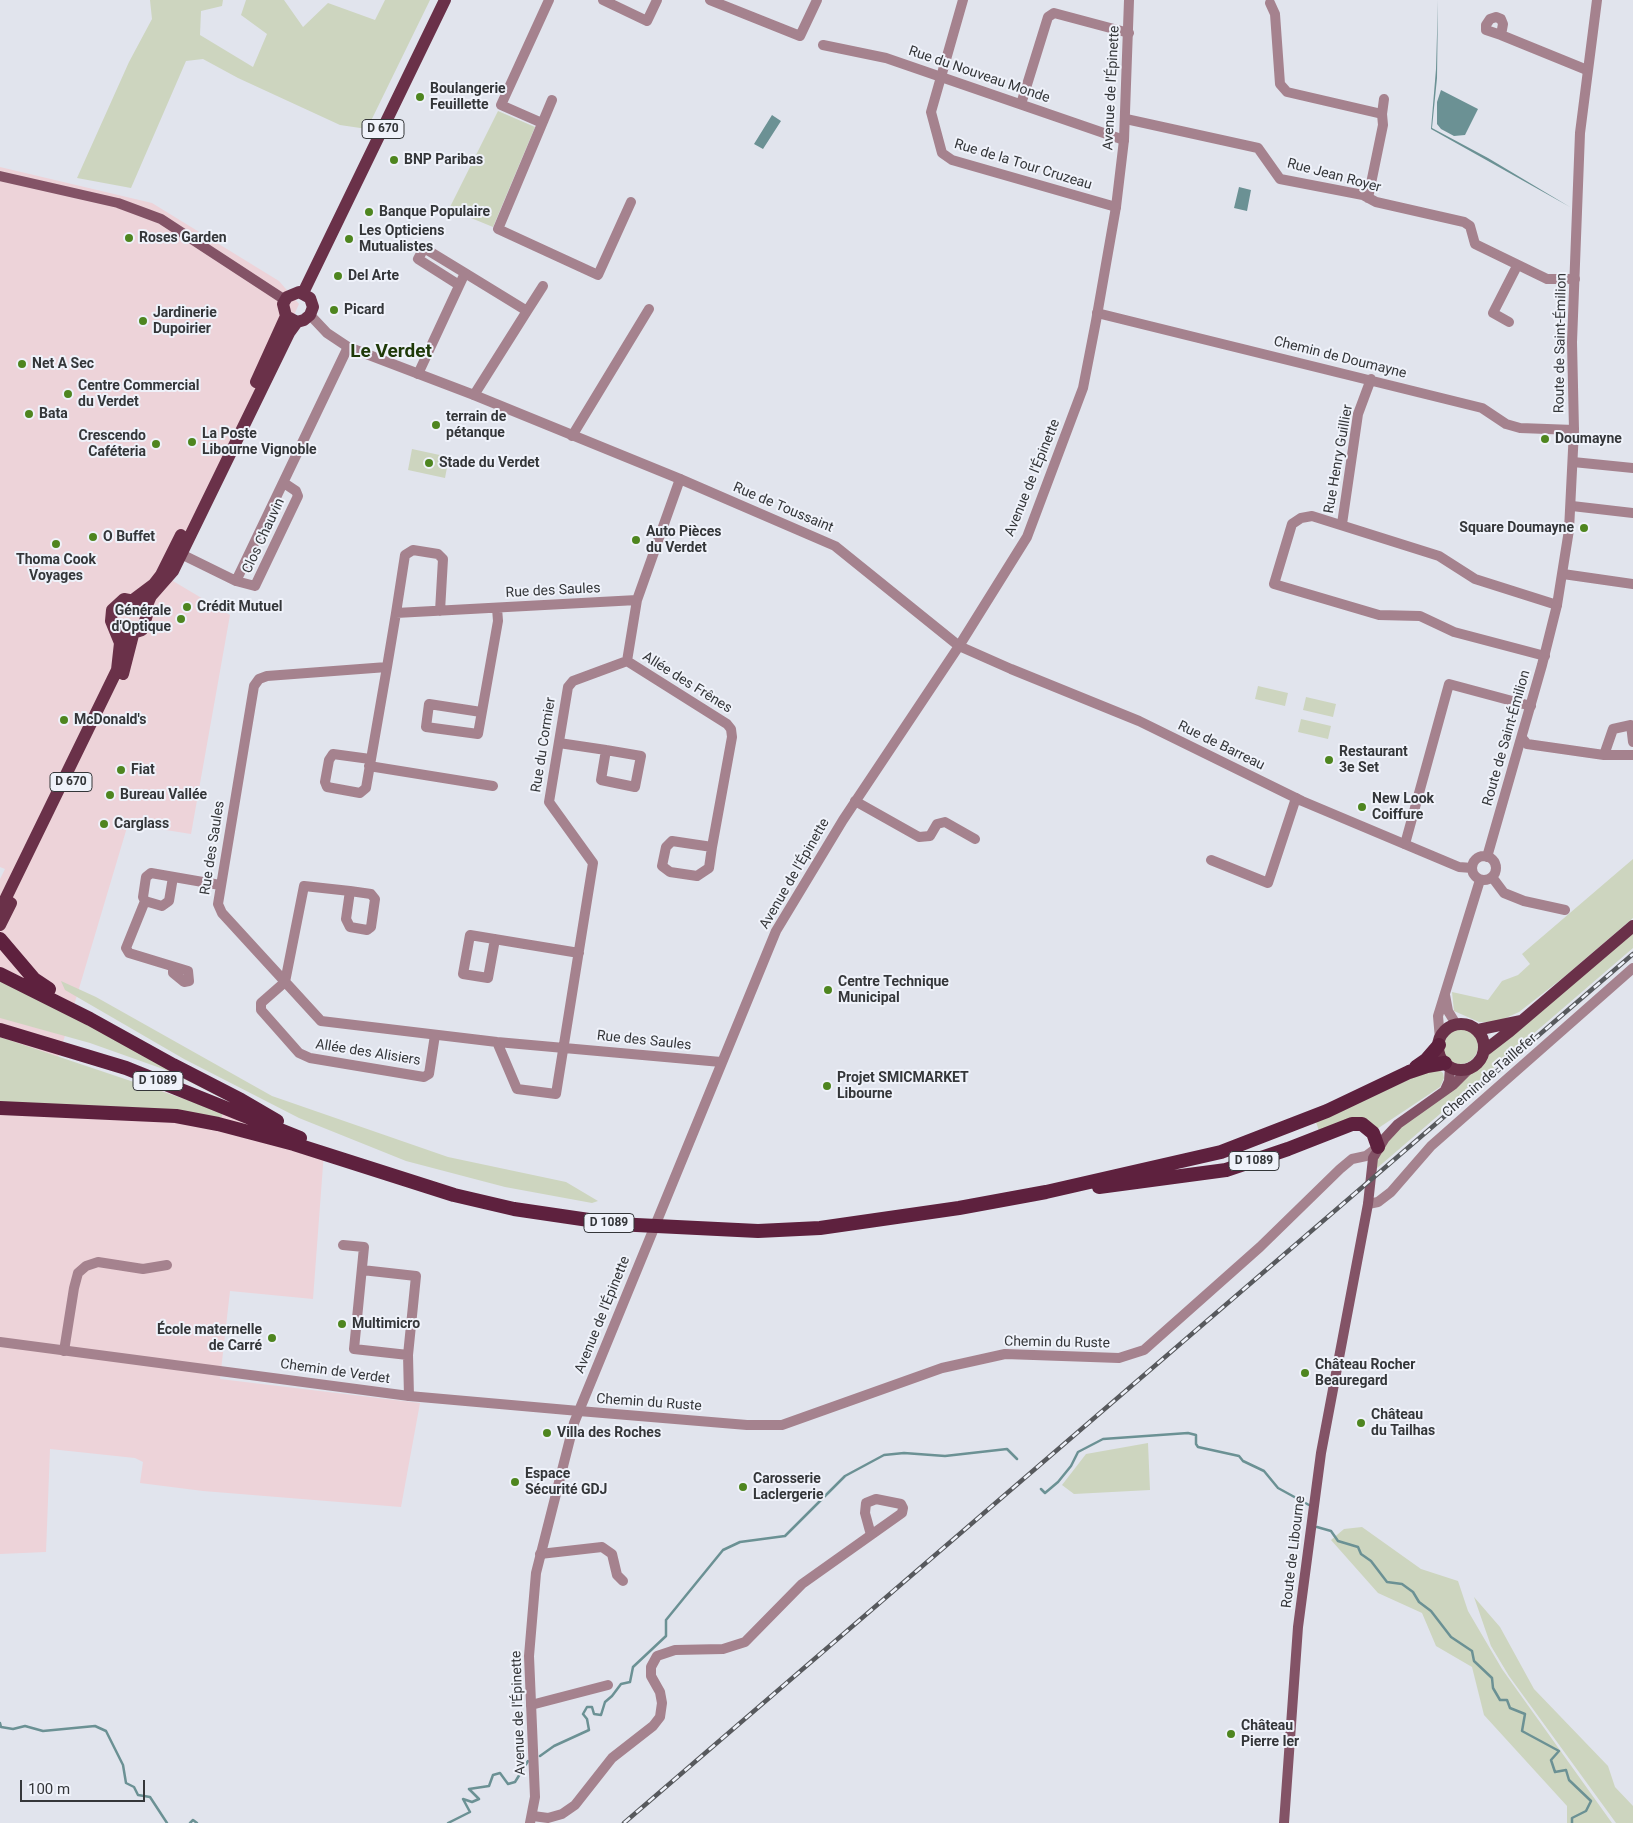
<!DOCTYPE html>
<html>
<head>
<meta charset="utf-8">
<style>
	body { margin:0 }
	#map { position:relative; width:1633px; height:1823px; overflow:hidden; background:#e1e4ed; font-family:Roboto,sans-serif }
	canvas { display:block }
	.scale { position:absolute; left:20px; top:1780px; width:125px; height:22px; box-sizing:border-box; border:2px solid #343639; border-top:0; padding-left:6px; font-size:15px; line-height:18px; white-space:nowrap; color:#343639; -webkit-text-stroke:4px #eff2fa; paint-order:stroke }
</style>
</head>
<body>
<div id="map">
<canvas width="1633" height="1823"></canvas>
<div class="scale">100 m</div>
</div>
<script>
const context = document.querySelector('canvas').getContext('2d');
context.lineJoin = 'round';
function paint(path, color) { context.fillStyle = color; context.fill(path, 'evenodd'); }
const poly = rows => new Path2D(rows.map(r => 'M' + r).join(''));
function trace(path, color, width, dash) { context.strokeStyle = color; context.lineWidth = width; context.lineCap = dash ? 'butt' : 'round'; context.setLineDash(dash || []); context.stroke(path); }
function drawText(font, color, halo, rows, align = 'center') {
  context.font = font + ' Roboto,sans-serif'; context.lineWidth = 4; context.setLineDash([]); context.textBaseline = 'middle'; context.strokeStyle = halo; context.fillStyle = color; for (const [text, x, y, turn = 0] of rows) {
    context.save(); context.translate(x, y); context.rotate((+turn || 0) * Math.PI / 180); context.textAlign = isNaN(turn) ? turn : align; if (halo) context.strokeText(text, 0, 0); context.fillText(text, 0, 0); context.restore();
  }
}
const commercial = poly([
	[0,167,152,203,279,281,299,304,173,581,230,615,191,834,128,824,58,1059,165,1092,324,1152,313,1299,230,1291,220,1379,420,1403,401,1507,203,1491,140,1483,143,1462,135,1458,50,1449,46,1552,0,1554,0,879,5,869,0,867]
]);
const green = poly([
	[150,0,223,0,222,6,201,11,200,35,253,67,267,34,241,15,246,0,284,0,303,27,328,3,375,20,385,0,430,0,367,129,340,125,238,78,203,59,186,61,131,188,77,178,129,62,152,19],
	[498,111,535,127,493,227,449,209],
	[412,449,449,457,445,478,408,470],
	[1258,686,1288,693,1285,706,1255,699],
	[1306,697,1336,704,1333,717,1303,710],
	[1301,719,1331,726,1328,739,1298,732],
	[1633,859,1633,918,1564,977,1519,1012,1497,1022,1479,1022,1454,1011,1452,992,1488,1000,1502,981,1518,975,1530,964,1522,954],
	[1633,931,1633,948,1376,1169,1377,1158,1384,1145,1401,1126,1481,1066,1488,1054],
	[61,981,96,997,272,1096,448,1157,566,1182,598,1201,592,1203,505,1187,406,1161,299,1118,184,1059,65,990],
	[0,982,10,982,238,1106,166,1070,90,1043,0,1018],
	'1442 1046a18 18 0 1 1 36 0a18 18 0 1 1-36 0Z',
	[0,1037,223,1112,221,1119,0,1105],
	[1436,1067,1443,1073,1444,1078,1440,1087,1377,1129,1319,1131,1316,1122],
	[1148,1443,1150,1490,1074,1494,1062,1485,1086,1454],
	[1362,1527,1421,1569,1458,1581,1468,1611,1502,1669,1612,1823,1567,1823,1567,1806,1484,1715,1472,1667,1436,1646,1422,1613,1378,1593,1331,1540,1344,1529],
	[1474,1597,1500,1627,1534,1689,1608,1766,1615,1787,1633,1806,1633,1823,1616,1823,1509,1676,1491,1646]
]);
const water = poly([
	[1438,0,1437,78,1432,128,1488,158,1570,207,1431,129,1436,69],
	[1441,90,1478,109,1465,135,1454,136,1441,129,1437,124,1437,102],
	[772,115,781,121,763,149,754,144],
	[1239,187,1251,190,1247,211,1234,208]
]);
const stream = poly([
	[1041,1489,1045,1493,1058,1482,1071,1466,1078,1452,1103,1439,1188,1433,1196,1435,1196,1444,1198,1447,1239,1456,1243,1461,1264,1471,1278,1488,1309,1505],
	[1317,1527,1331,1531,1338,1541,1358,1547,1361,1554,1371,1561,1387,1582,1402,1584,1413,1592,1419,1602,1431,1611,1451,1637,1472,1651,1474,1661,1492,1678,1493,1688,1500,1700,1507,1700,1510,1708,1525,1714,1522,1731,1559,1751,1551,1760,1555,1772,1566,1770,1569,1780,1591,1801,1586,1811,1572,1818,1572,1823],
	[0,1723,1,1727,13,1729,25,1726,43,1731,95,1726,106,1731,123,1765,126,1783,134,1787,138,1795,150,1797,167,1823],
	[540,1756,554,1746,589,1730,587,1719,583,1714,587,1707,592,1707,594,1714,601,1715,605,1702,612,1696,621,1684,630,1682,633,1667,666,1636,666,1620,723,1550,740,1542,785,1536,845,1476,884,1455,904,1453,945,1456,1007,1449,1017,1459],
	[190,1823,193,1820,197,1823],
	[448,1823,470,1812,463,1799,472,1802,479,1799,469,1789,489,1786,493,1775,500,1773,508,1784,515,1782,528,1761]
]);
const minor = poly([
	[603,0,647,21,657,0],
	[710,0,800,36,817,0],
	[963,0,931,112,942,153,952,160,1116,207],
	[1270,3,1275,14,1280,84,1287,92,1382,114],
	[1501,35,1486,30,1486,25,1490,19,1496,17,1501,19,1503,24,1501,35,1587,70],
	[823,45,886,58,1124,140],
	[552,100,498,229,598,275,631,202],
	[1021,104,1048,17,1054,13,1129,33],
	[1126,119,1258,148,1280,179,1363,195,1376,202,1464,222,1470,226,1475,244,1547,279,1575,279],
	[542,123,501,105,549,0],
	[1368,198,1383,125,1382,114,1384,99],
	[459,285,418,259,424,248,465,273],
	[527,311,543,286],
	[1097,313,1482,408,1506,424,1520,428,1574,430],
	[1509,322,1493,313,1517,266],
	[418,374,465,273,527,311,474,395],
	[572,436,649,309],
	[1573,462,1633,468],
	[1572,506,1633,513],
	[1342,524,1358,414,1371,379],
	[181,554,236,581,255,586,298,496,296,491,284,483],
	[1563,574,1633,584],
	[236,581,348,347],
	[637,600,396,613,387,667,267,676,259,679,254,686,218,904,222,913,321,1021,497,1042,721,1062],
	[396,613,405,555,413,550,438,554,443,559,440,611],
	[1545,656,1454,632,1420,616,1379,615,1274,584,1292,524,1301,518,1312,516,1439,556,1475,579,1557,605],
	[627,661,727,724,731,729,732,737,712,847,709,868,697,876,670,872,662,866,666,847,672,841,712,847],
	[481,712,429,704,426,727,478,734,498,621,497,608],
	[1522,738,1527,744,1604,755,1633,755],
	[559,743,606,750,641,756,635,787,601,780,606,750],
	[1604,755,1613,729,1631,725,1633,742],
	[370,759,333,754,329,760,325,782,327,787,360,793,366,788,387,667],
	[369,766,493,786],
	[855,801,919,837,930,836,937,824,945,822,975,839],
	[1405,844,1449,684,1531,706],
	[1211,860,1268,883,1296,798],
	[350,891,346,919,350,927,367,930,371,927,375,899,371,894,350,891,304,886,285,982,261,1003,261,1010,299,1053,310,1058,424,1077,429,1074,435,1035],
	[145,901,126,948,129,953,188,971,189,981,184,982,173,973,173,968],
	[145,901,143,897,146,877,151,873,220,885],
	[145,901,162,906,169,901,173,877],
	[495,939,488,978,463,974,470,935,579,953],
	[497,1042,517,1089,556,1094,593,863,549,802,568,687,573,681,627,661,637,600,680,479],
	[1368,1204,1378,1202,1391,1192,1431,1146,1633,968],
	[343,1245,364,1247,354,1349,408,1355],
	[362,1270,416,1276,408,1355,409,1396],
	[64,1351,74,1288,78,1273,86,1266,98,1262,143,1269,167,1265],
	[579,1411,747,1425,782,1425,942,1368,1005,1354,1119,1358,1144,1350,1260,1247,1340,1169,1352,1159,1366,1156,1378,1147],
	[540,1554,602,1547,612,1554,617,1575,623,1581],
	[531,1705,608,1685],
	[533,1816,548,1818,562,1814,575,1805,612,1758,653,1726,660,1717,662,1703,660,1692,651,1676,651,1667,657,1656,675,1650,723,1649,745,1642,802,1584,871,1535,902,1513,903,1508,901,1504,876,1499,866,1503,865,1513,871,1535]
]);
const tertiary = poly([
	[310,315,327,333,348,347,474,395,680,479,835,546,959,646,1011,669,1139,721,1302,801,1459,867,1472,868],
	'1472 868a12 12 0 1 1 24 0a12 12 0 1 1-24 0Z',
	[1487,857,1542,665,1557,605,1569,530,1574,430,1572,342,1580,133,1597,0],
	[1492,877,1504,893,1524,901,1565,910],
	[1445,995,1448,1011,1456,1024],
	[1440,1039,1438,1016,1480,880],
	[0,1342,409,1396,579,1411],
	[530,1823,535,1797,529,1656,536,1573,574,1423,776,931,843,820,959,646,1027,537,1083,388,1096,321,1116,207,1124,140,1129,0]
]);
const secondary = poly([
	[0,176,118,203,161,219,285,300],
	[1445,1090,1449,1081,1450,1067],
	[1284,1823,1298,1627,1321,1453,1368,1204,1373,1158,1385,1138,1398,1124,1453,1085,1471,1067]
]);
const primary = poly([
	[303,293,445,0],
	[256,382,286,316],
	[134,599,154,584,161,575,181,535],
	[145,610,151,596,173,571,289,333,297,322,304,320,310,315,313,307,310,298,299,292,287,297,283,304,286,316,297,322],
	[123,674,133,635],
	[0,910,117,670,120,643,111,621,112,610,124,599,139,602,147,615,142,630,127,635,117,631],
	[0,925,11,903],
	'1438 1047a23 23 0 1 1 46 0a23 23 0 1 1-46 0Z',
	[1477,1030,1520,1021],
	[1484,1051,1510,1031,1633,926]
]);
const trunk = poly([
	[0,939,34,979,49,989],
	[0,974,90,1019,173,1065,241,1100,277,1121],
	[0,1030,126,1068,300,1138],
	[1416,1067,1426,1060,1439,1045],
	[0,1108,176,1116,218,1124,294,1144,454,1195,514,1209,616,1224,758,1231,820,1228,959,1208,1046,1192,1221,1152,1327,1111,1409,1072,1427,1066,1445,1063],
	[1099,1187,1226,1170,1288,1149,1352,1124,1362,1124,1373,1133,1378,1147]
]);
const rail = poly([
	[624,1823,1633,954]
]);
const markers = [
	[420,97,5,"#4e851f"],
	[394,160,5,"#4e851f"],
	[369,212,5,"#4e851f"],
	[129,238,5,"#4e851f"],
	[349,239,5,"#4e851f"],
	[338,276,5,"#4e851f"],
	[334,310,5,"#4e851f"],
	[143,321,5,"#4e851f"],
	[22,364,5,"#4e851f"],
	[68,394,5,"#4e851f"],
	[29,414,5,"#4e851f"],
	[436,425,5,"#4e851f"],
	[1545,439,5,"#4e851f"],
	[192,442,5,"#4e851f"],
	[156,444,5,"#4e851f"],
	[429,463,5,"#4e851f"],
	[1584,528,5,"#4e851f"],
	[93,537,5,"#4e851f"],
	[636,540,5,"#4e851f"],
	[56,544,5,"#4e851f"],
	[187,607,5,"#4e851f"],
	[181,619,5,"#4e851f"],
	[64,720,5,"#4e851f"],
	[1329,760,5,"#4e851f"],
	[121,770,5,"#4e851f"],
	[110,795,5,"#4e851f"],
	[1362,807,5,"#4e851f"],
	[104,824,5,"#4e851f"],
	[828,990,5,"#4e851f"],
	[827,1086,5,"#4e851f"],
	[342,1324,5,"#4e851f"],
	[272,1338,5,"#4e851f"],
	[1305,1373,5,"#4e851f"],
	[1361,1423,5,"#4e851f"],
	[547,1433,5,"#4e851f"],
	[515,1482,5,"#4e851f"],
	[743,1487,5,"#4e851f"],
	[1231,1734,5,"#4e851f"]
];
const shields = [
	[383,129,42],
	[71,782,42],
	[158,1081,50],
	[1254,1161,50],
	[609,1223,50]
];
const shieldNames = [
	["D 670",383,129],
	["D 670",71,782],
	["D 1089",158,1081],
	["D 1089",1254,1161],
	["D 1089",609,1223]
];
const streetNames = [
	["Rue du Nouveau Monde",979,75,19],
	["Avenue de l'Épinette",1112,88,-87],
	["Rue de la Tour Cruzeau",1023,165,17],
	["Rue Jean Royer",1334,176,15],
	["Route de Saint-Émilion",1561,343,-89],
	["Chemin de Doumayne",1340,358,14],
	["Rue Henry Guillier",1339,459,-80],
	["Avenue de l'Épinette",1033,478,-68],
	["Rue de Toussaint",783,508,23],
	["Clos Chauvin",264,536,-65],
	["Rue des Saules",553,591,-3],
	["Allée des Frênes",687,683,32],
	["Route de Saint-Émilion",1507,738,-74],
	["Rue du Cormier",544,745,-81],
	["Rue de Barreau",1221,746,26],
	["Rue des Saules",213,848,-81],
	["Avenue de l'Épinette",795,874,-60],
	["Rue des Saules",644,1041,6],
	["Allée des Alisiers",368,1053,9],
	["Chemin de Taillefer",1490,1076,-41],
	["Avenue de l'Épinette",603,1315,-68],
	["Chemin du Ruste",1057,1343,1],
	["Chemin de Verdet",335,1372,8],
	["Chemin du Ruste",649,1403,4],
	["Route de Libourne",1294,1552,-83],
	["Avenue de l'Épinette",519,1713,-92]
];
const poiNames = [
	["Boulangerie",430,89],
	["Feuillette",430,105],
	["BNP Paribas",404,160],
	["Banque Populaire",379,212],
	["Les Opticiens",359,231],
	["Mutualistes",359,247],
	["Roses Garden",139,238],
	["Del Arte",348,276],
	["Picard",344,310],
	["Jardinerie",153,313],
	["Dupoirier",153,329],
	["Net A Sec",32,364],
	["Centre Commercial",78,386],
	["du Verdet",78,402],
	["Bata",39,414],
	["terrain de",446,417],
	["pétanque",446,433],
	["La Poste",202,434],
	["Libourne Vignoble",202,450],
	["Crescendo",146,436,"right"],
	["Caféteria",146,452,"right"],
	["Doumayne",1555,439],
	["Stade du Verdet",439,463],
	["Square Doumayne",1574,528,"right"],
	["Auto Pièces",646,532],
	["du Verdet",646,548],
	["O Buffet",103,537],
	["Thoma Cook",56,560,"center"],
	["Voyages",56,576,"center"],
	["Crédit Mutuel",197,607],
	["Générale",171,611,"right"],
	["d'Optique",171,627,"right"],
	["McDonald's",74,720],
	["Restaurant",1339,752],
	["3e Set",1339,768],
	["Fiat",131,770],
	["Bureau Vallée",120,795],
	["New Look",1372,799],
	["Coiffure",1372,815],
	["Carglass",114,824],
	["Centre Technique",838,982],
	["Municipal",838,998],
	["Projet SMICMARKET",837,1078],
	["Libourne",837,1094],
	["Multimicro",352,1324],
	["École maternelle",262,1330,"right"],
	["de Carré",262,1346,"right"],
	["Château Rocher",1315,1365],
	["Beauregard",1315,1381],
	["Château",1371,1415],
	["du Tailhas",1371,1431],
	["Villa des Roches",557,1433],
	["Espace",525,1474],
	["Sécurité GDJ",525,1490],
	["Carosserie",753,1479],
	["Laclergerie",753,1495],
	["Château",1241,1726],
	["Pierre Ier",1241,1742]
];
const districtNames = [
	["Le Verdet",391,352]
];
paint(commercial, '#edd3d9');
paint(green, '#cdd5bf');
paint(water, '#6b9194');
trace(stream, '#6b9194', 2.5);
trace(minor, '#a5828e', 10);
trace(tertiary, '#a5828e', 10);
trace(secondary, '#835366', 10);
trace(primary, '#6a3149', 12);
trace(trunk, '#5e213e', 14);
trace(rail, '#57595d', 4.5);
trace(rail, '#eff2fa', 2.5, [8]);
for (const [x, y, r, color] of markers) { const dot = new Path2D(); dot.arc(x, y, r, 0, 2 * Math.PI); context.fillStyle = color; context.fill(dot); trace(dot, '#eff2fa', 2); }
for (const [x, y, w] of shields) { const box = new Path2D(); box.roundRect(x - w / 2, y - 9.5, w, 19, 4); context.fillStyle = '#eff2fa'; context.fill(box); trace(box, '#343639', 1); }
drawText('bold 12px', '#343639', null, shieldNames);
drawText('14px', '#343639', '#eff2fa', streetNames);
drawText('bold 14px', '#343639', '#eff2fa', poiNames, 'left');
drawText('bold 19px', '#1e3908', '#eff2fa', districtNames);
</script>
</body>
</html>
